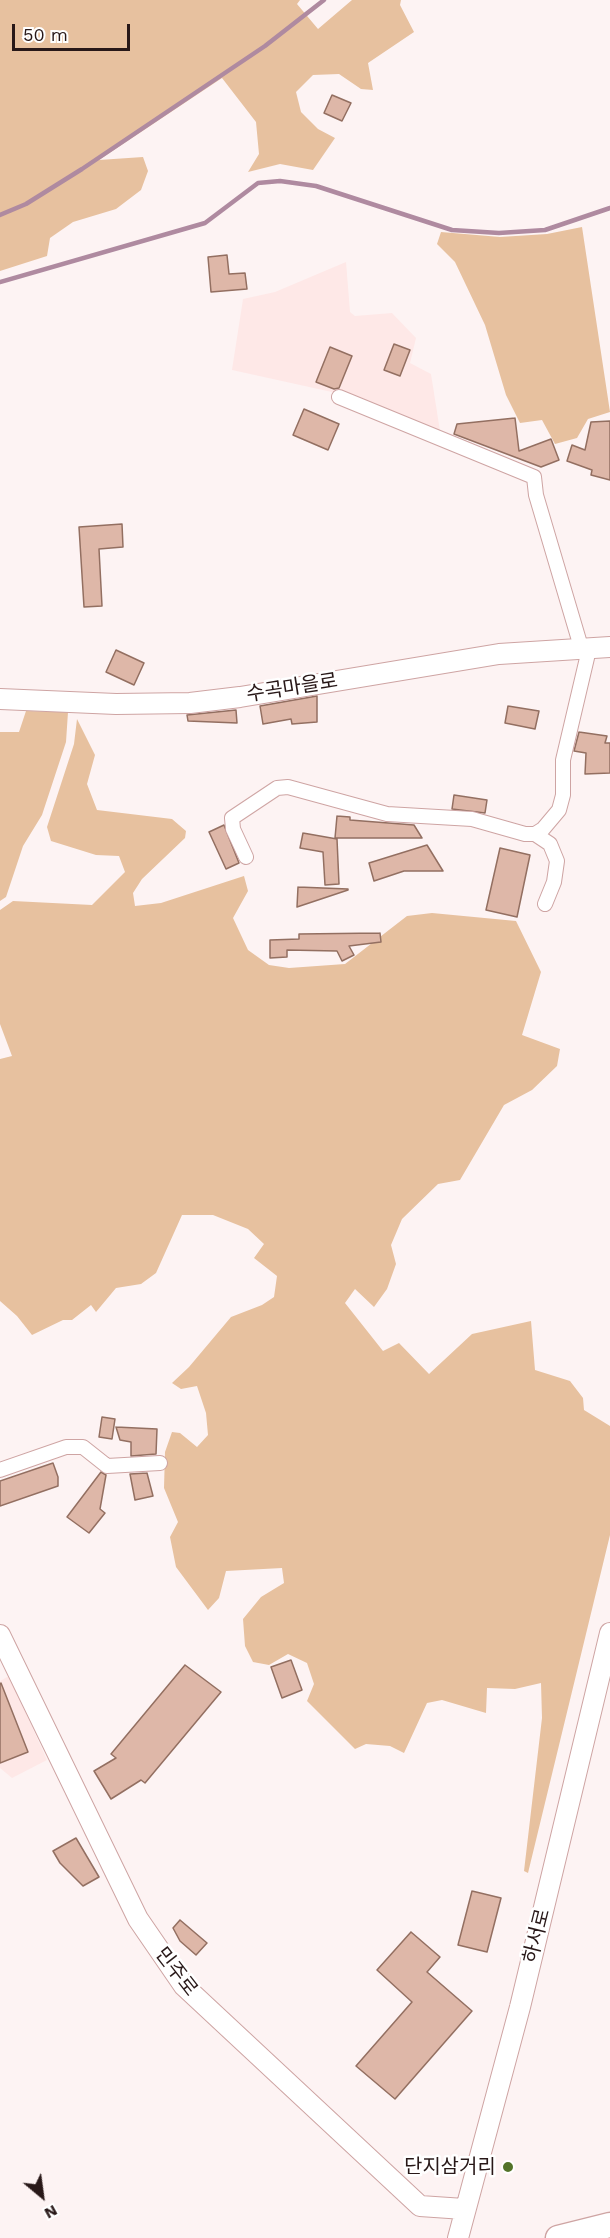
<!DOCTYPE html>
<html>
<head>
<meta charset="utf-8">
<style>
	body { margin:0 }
	#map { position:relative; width:610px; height:2238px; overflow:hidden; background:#fdf3f3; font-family:"Work Sans",sans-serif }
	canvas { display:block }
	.north { position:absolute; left:12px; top:2166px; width:60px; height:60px; -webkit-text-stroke:4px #fff; paint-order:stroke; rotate:151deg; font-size:16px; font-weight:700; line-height:24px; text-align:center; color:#281818 }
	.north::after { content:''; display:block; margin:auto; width:21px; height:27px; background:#281818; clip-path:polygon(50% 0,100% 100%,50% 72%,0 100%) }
	.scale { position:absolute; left:12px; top:24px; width:118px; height:27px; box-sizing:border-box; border:3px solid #281818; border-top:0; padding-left:8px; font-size:18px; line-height:21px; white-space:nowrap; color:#281818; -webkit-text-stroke:4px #fff; paint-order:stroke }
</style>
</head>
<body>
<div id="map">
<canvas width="610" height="2238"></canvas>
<div class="north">N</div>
<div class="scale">50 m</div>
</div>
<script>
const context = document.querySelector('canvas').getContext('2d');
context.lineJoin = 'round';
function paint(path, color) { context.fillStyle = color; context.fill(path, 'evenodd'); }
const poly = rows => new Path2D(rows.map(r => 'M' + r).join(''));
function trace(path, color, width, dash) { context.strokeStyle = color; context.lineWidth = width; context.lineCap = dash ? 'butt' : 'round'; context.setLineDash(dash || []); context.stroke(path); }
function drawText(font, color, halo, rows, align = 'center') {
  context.font = font + ' "Work Sans","Noto Sans KR",sans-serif'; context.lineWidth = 5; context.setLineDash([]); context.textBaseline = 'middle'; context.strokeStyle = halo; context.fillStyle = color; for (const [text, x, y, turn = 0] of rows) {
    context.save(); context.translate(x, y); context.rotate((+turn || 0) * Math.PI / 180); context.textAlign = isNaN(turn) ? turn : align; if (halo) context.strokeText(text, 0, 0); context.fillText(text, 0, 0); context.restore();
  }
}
const built = poly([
	[346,262,350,312,355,316,392,313,416,338,410,363,431,374,440,431,341,394,232,370,243,299,275,292],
	[9,1676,47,1760,12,1778,0,1768,0,1681]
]);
const green = poly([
	[0,0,300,0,297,4,318,29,352,0,401,0,400,5,414,32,368,63,373,90,361,89,339,74,313,75,296,92,301,112,318,129,335,138,313,170,280,164,248,172,259,154,256,122,222,78,99,160,143,157,148,171,141,190,116,209,73,222,50,238,47,256,0,271],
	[582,227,610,412,588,419,577,438,555,444,542,420,520,423,506,395,485,325,455,262,437,244,441,232,500,237,547,234],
	[26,711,68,712,66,742,42,815,23,846,6,897,0,901,0,732,19,732],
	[77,719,95,755,87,784,97,810,172,819,186,831,185,838,142,879,133,893,135,906,161,903,244,876,248,891,233,918,248,950,269,965,289,968,345,964,407,916,432,913,516,921,541,972,522,1035,560,1049,557,1066,532,1090,504,1105,460,1180,438,1184,402,1219,391,1245,396,1264,387,1289,374,1307,355,1289,345,1303,383,1351,399,1343,429,1374,472,1334,531,1321,535,1370,570,1381,583,1398,584,1410,610,1426,610,1535,528,1873,524,1871,542,1718,541,1683,515,1689,487,1688,486,1713,442,1700,427,1703,404,1753,390,1746,366,1744,355,1749,307,1701,314,1684,307,1663,288,1654,269,1665,253,1662,245,1646,243,1619,261,1597,284,1583,282,1568,226,1571,219,1598,208,1610,176,1567,170,1537,178,1522,164,1488,165,1452,172,1432,180,1433,197,1447,208,1435,206,1413,197,1386,181,1389,172,1383,189,1367,231,1317,262,1305,274,1297,277,1276,254,1258,264,1244,248,1229,213,1215,182,1215,156,1273,141,1284,116,1288,96,1312,91,1305,72,1320,63,1320,32,1335,17,1316,0,1301,0,1059,12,1056,0,1024,0,910,13,901,92,905,125,872,119,856,96,855,51,841,47,827,74,744]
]);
const stream = poly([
	[0,215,26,204,82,169,265,46,324,0],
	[0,282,205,223,258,183,280,181,316,186,452,230,499,233,545,230,610,208]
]);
const building = poly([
	[332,95,351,103,342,121,324,113,332,95],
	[227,255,229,274,245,273,247,289,211,292,208,257,227,255],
	[394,344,410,350,400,376,384,370,394,344],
	[330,347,352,356,339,388,334,389,316,382,330,347],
	[304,409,339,424,328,450,293,435,304,409],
	[515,418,519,451,551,439,559,460,541,467,454,434,457,424,515,418],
	[610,421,610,480,591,475,592,470,567,461,572,445,585,450,591,422,610,421],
	[122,524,123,547,99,549,102,606,84,607,79,527,122,524],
	[116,650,144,663,134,685,106,672,116,650],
	[317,696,317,722,292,724,291,719,263,724,260,706,317,696],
	[508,706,539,711,535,729,505,723,508,706],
	[236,710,237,723,188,721,187,715,236,710],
	[579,732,607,736,605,743,610,743,610,773,585,774,586,753,574,751,579,732],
	[454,795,487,800,485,813,452,809,454,795],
	[337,816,350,817,350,820,414,825,422,838,335,838,337,816],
	[224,825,239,863,226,869,209,832,224,825],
	[303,833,337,839,339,884,325,885,323,852,300,848,303,833],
	[427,845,443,871,404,871,374,881,369,863,427,845],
	[500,848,530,855,517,917,486,910,500,848],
	[298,887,348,889,348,890,297,907,298,887],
	[380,933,381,942,349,946,354,955,342,961,337,951,287,950,287,957,270,958,270,940,299,939,299,934,380,933],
	[102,1417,115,1419,112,1439,99,1437,102,1417],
	[116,1427,157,1429,156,1454,131,1456,131,1442,120,1440,116,1427],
	[53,1463,58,1477,58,1486,0,1506,0,1481,53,1463],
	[101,1472,106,1475,100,1509,105,1513,89,1533,67,1517,101,1472],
	[147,1473,153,1496,135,1500,130,1474,147,1473],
	[291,1660,302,1690,282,1698,271,1667,291,1660],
	[185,1665,221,1692,145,1783,141,1780,111,1799,94,1771,116,1758,111,1754,185,1665],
	[1,1683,28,1752,0,1763,0,1684,1,1683],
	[76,1838,99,1877,83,1886,60,1863,53,1851,76,1838],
	[472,1891,501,1898,487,1952,458,1945,472,1891],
	[180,1920,207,1943,196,1955,180,1941,173,1928,180,1920],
	[411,1932,440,1957,427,1972,472,2011,395,2099,356,2066,412,2002,377,1970,411,1932]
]);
const street = poly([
	[535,834,550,844,557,861,554,882,545,904],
	[246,857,233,829,232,818,277,788,288,787,387,814,472,819,525,834,535,834,543,829,559,810,563,795,563,760,587,658,581,647,536,495,534,477,339,397],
	[0,1470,66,1447,83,1447,107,1466,160,1463]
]);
const secondary = poly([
	[0,699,116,704,190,703,240,697,499,654,610,647],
	[0,1635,138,1919,184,1986,420,2206,464,2209],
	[458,2238,520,2007,610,1633]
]);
const highway = poly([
	[558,2238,610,2225]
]);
const markers = [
	[508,2167,6,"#537329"]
];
const streetNames = [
	["수곡마을로",292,688,-9],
	["하서로",537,1936,-76],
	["민주로",176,1972,52]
];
const poiNames = [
	["단지삼거리",496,2167]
];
paint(built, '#fee8e7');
paint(green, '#e7c19f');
trace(stream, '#af8aa0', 4.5);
paint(building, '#deb7a8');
trace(building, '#936f61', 1.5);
trace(street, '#cea4a3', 16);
trace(secondary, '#cea4a3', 22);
trace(highway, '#cea4a3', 27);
trace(street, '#fff', 14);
trace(secondary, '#fff', 20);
trace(highway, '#fff', 24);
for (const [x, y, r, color] of markers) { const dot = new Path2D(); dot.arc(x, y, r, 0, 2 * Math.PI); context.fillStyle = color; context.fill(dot); trace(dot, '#fff', 2); }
drawText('20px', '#281818', '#fff', streetNames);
drawText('20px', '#281818', '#fff', poiNames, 'right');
</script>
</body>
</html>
